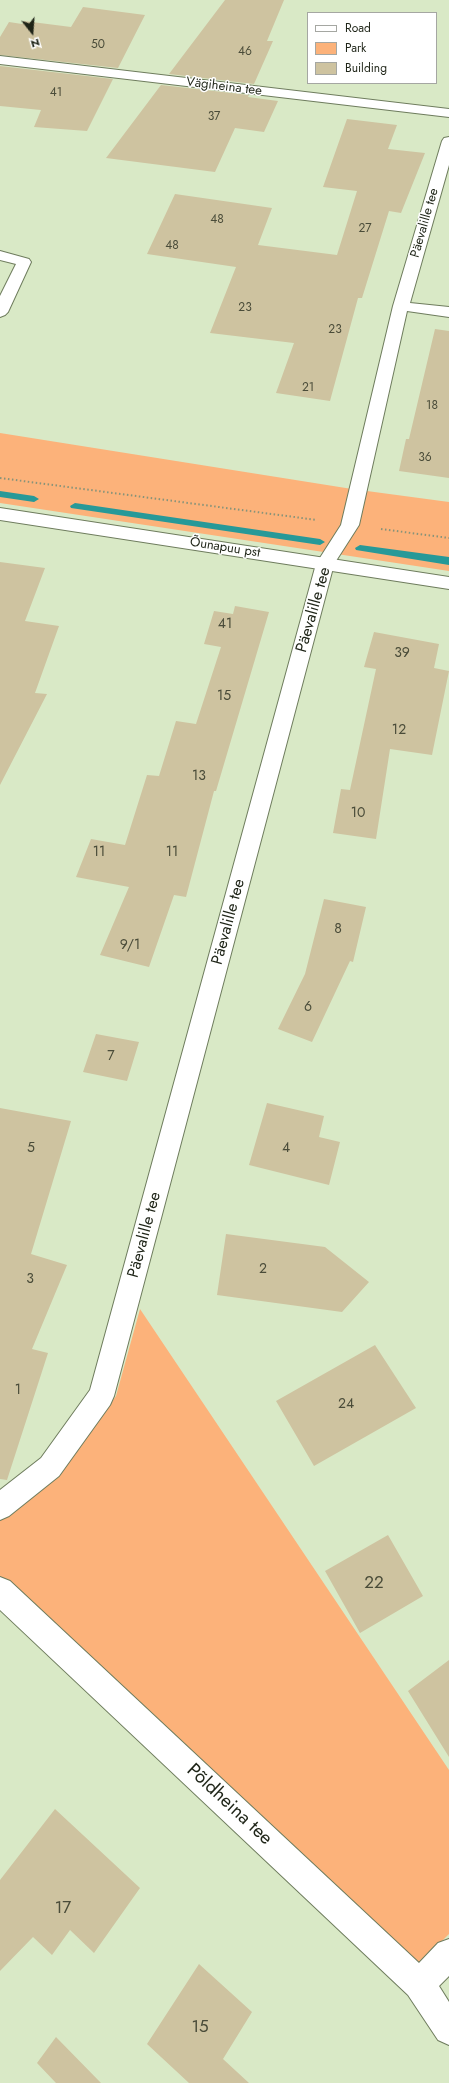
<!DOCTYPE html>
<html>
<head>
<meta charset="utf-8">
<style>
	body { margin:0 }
	#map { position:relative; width:449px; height:2083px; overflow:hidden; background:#d9e9c6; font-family:Jost,sans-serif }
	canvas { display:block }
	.legend { position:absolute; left:307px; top:12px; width:130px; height:72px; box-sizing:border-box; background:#fff; border:1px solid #a5a7a2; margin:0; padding:5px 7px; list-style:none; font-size:12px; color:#1e2417 }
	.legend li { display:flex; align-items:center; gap:8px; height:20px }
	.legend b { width:20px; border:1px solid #a5a7a2 }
	.north { position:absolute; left:12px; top:12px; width:40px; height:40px; -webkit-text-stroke:3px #fff; paint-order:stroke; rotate:163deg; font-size:11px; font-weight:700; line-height:16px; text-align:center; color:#1e2417 }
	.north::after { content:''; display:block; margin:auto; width:14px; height:18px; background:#1e2417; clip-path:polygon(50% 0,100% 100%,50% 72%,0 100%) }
</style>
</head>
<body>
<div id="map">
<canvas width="449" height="2083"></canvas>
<ul class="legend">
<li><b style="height:5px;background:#fff"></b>Road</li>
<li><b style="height:11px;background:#fcb27a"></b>Park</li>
<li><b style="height:11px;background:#cec3a0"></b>Building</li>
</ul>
<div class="north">N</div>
</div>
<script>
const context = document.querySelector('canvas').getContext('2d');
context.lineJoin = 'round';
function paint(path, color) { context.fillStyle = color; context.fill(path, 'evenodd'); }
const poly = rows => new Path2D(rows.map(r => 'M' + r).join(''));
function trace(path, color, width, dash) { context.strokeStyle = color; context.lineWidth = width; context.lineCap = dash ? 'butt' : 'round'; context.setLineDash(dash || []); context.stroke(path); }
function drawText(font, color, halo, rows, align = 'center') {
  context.font = font + ' Jost,sans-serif'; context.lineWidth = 3; context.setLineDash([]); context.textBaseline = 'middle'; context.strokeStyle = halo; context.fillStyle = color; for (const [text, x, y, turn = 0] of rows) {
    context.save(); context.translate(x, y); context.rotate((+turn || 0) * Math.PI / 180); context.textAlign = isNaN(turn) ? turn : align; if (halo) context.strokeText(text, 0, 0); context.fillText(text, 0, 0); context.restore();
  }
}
const green = poly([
	[0,433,352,489,449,502,449,571,0,503],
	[140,1309,449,1770,449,1934,417,1966,0,1577,0,1517,65,1464,116,1396]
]);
const stream = poly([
	[0,491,34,496,39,499,34,502,0,497,0,491],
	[75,503,320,539,325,542,320,545,71,508,70,506,75,503],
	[360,545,449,557,449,565,356,550,355,548,360,545]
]);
const building = poly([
	[225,0,284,0,267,41,273,41,254,84,169,74],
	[83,7,145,15,118,68,0,55,0,37,9,22,22,24,24,21,71,27],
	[0,66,113,79,87,131,34,127,41,110,0,106],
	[161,85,249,95,248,97,278,101,264,132,235,128,215,172,106,158],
	[347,119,397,125,388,149,425,153,401,213,389,211,362,298,358,298,330,401,276,393,294,343,210,333,236,267,147,254,175,194,272,208,258,245,337,255,357,191,323,187],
	[435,329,449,331,449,478,399,471,406,439,409,439],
	[0,562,45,568,25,621,59,626,35,693,47,694,0,785],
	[235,606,269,612,216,791,214,791,186,897,174,895,149,967,100,955,129,887,76,877,91,839,125,845,147,775,159,776,176,721,196,724,221,647,204,644,214,611,233,614],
	[374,632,439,644,434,668,449,671,432,755,390,749,376,839,333,833,341,789,350,790,376,669,364,667],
	[324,899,366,907,353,962,350,961,312,1042,278,1029,305,974],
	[96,1034,139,1042,127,1081,83,1072],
	[267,1103,324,1116,319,1137,340,1142,329,1185,249,1165],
	[0,1108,71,1121,31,1254,67,1265,32,1349,48,1353,7,1480,0,1479],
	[226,1234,325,1247,369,1282,342,1312,217,1295],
	[375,1345,416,1408,314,1466,276,1401],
	[388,1535,423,1596,360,1633,325,1571],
	[449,1660,449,1757,408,1691],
	[55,1809,140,1888,94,1953,70,1930,52,1955,33,1937,0,1971,0,1880],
	[199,1964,252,2012,223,2059,249,2083,189,2083,147,2044],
	[56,2037,101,2083,56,2083,37,2063]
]);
const path = poly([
	[0,478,317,520],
	[381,529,449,538]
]);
const street = poly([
	[0,56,449,109,449,117,0,64,0,56],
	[449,137,449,165,410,303,449,307,449,317,407,311,359,525,334,564,114,1396,110,1405,59,1476,9,1516,0,1520,0,1490,41,1458,90,1390,316,564,341,525,393,306,442,141,444,138,449,137],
	[0,251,29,259,31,262,8,312,5,315,0,317,0,296,16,264,0,260,0,251],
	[0,1577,10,1581,419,1963,438,1943,449,1939,449,1976,439,1986,449,2002,449,2045,438,2040,408,1995,0,1610,0,1577]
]);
const secondary = poly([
	[0,508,449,577,449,589,0,520,0,508]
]);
const farNumbernames = [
	["50",98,45],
	["46",245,52],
	["41",56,93],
	["37",214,117],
	["48",217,220],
	["27",365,229],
	["48",172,246],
	["23",245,308],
	["23",335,330],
	["21",308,388],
	["18",432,406],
	["36",425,458]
];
const farStreetnames = [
	["Vägiheina tee",224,87,7],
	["Päevalille tee",425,223,-74],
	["Õunapuu pst",225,548,9]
];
const numberNames = [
	["41",225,625],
	["39",402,654],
	["15",224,697],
	["12",399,731],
	["13",199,777],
	["10",358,814],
	["11",99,853],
	["11",172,853],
	["8",338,930],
	["9/1",130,946],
	["6",308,1008],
	["7",111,1057],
	["5",31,1149],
	["4",286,1149],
	["2",263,1270],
	["3",30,1280],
	["1",18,1391],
	["24",346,1405]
];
const streetNames = [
	["Päevalille tee",314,610,-74],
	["Päevalille tee",229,922,-75],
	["Päevalille tee",145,1235,-75]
];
const nearNumbernames = [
	["22",374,1584],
	["17",63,1909],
	["15",200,2028]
];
const nearStreetnames = [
	["Põldheina tee",229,1805,43]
];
paint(green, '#fcb27a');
paint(stream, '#279998');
paint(building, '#cec3a0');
trace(street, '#6e7c5d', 2);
trace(secondary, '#6e7c5d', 2);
trace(path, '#879379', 2, [1.5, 2.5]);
paint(street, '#fff');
paint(secondary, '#fff');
drawText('12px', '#4a4c39', null, farNumbernames);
drawText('13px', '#1e2417', '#fff', farStreetnames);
drawText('14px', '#4a4c39', null, numberNames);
drawText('16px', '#1e2417', '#fff', streetNames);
drawText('17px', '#4a4c39', null, nearNumbernames);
drawText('19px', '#1e2417', '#fff', nearStreetnames);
</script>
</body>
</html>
